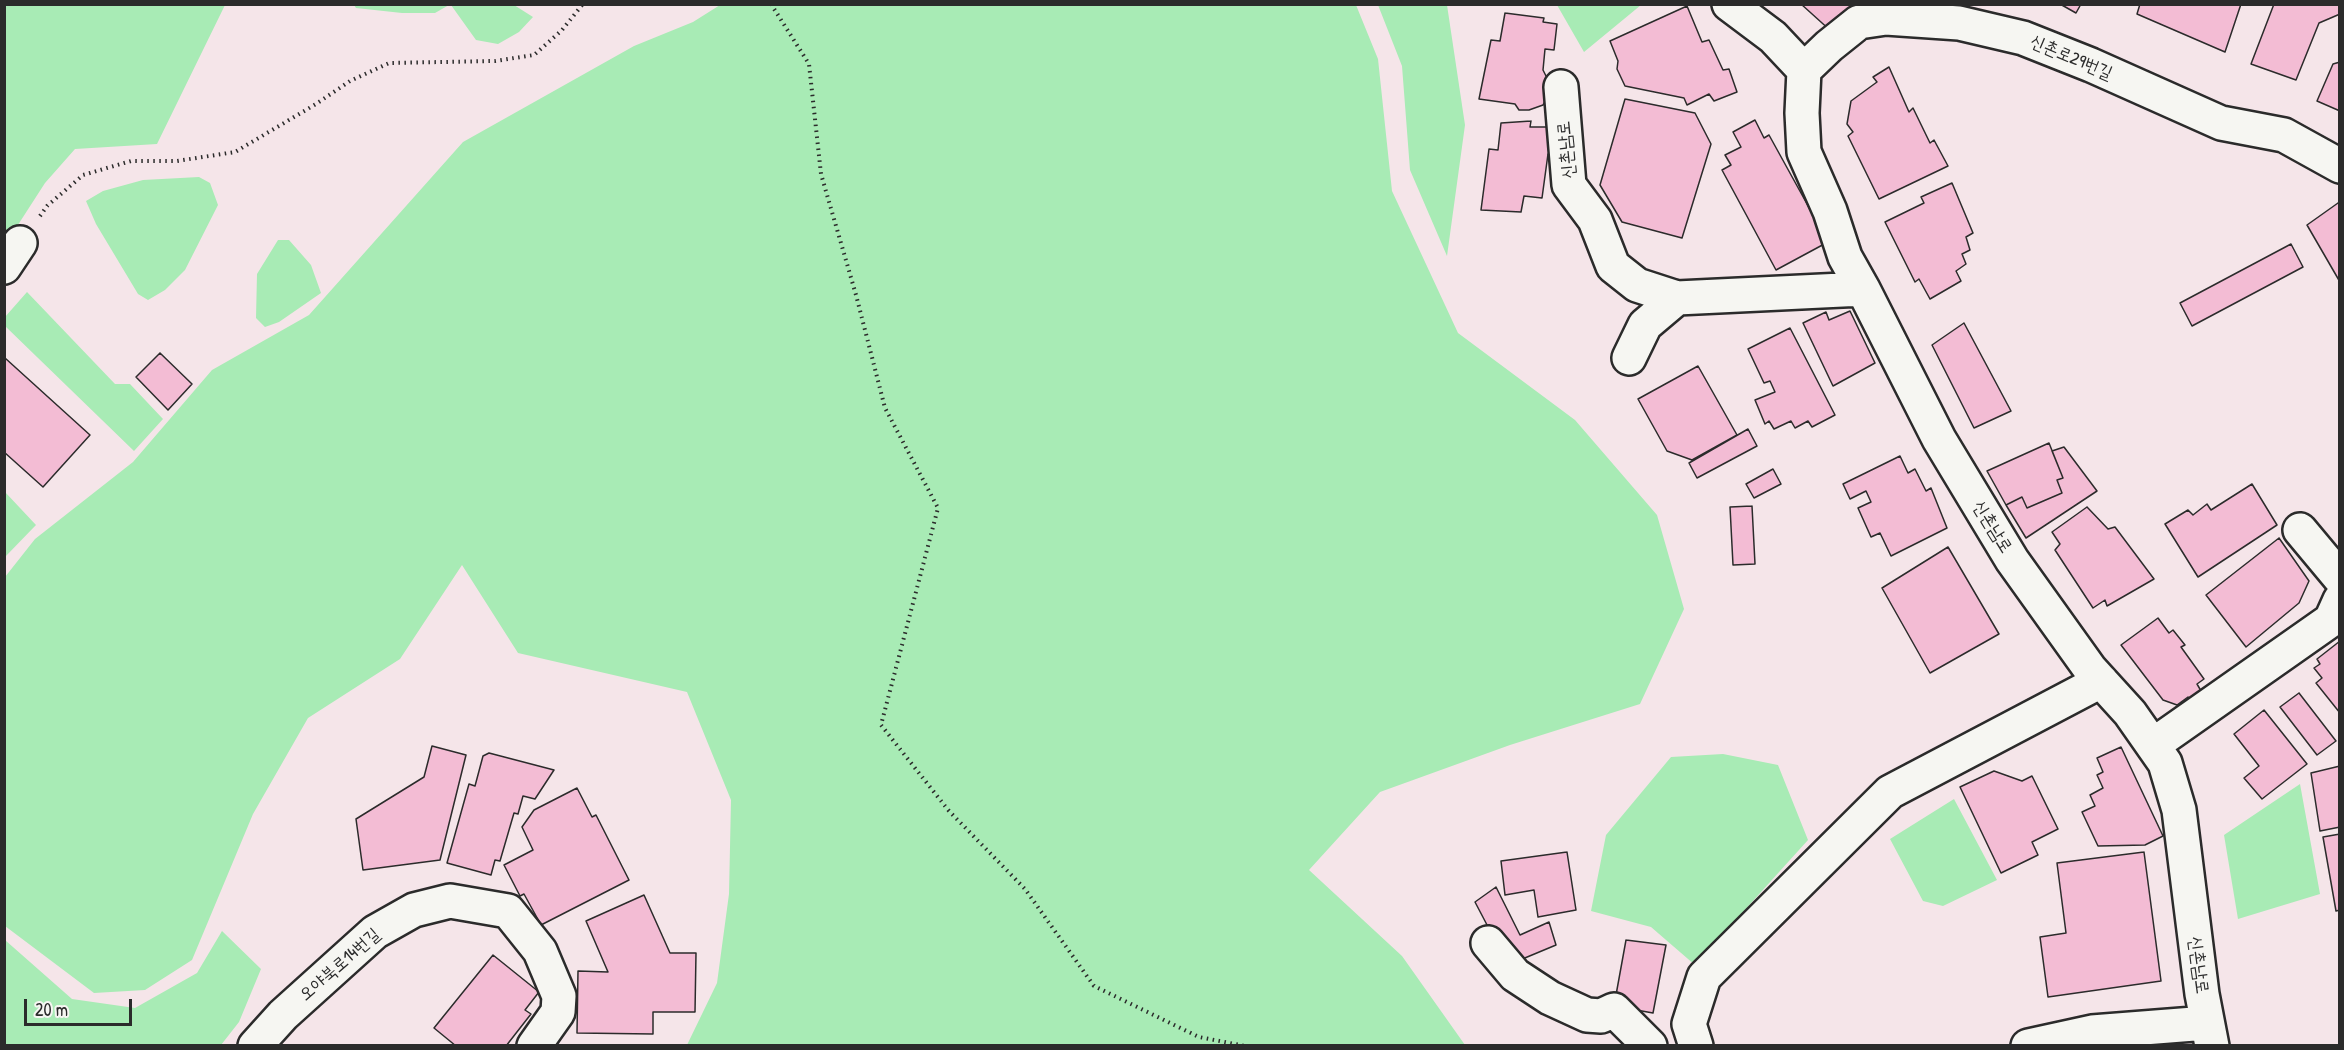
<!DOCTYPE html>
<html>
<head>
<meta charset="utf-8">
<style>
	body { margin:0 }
	#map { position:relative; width:2344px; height:1050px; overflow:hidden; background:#f5e5e9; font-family:"Patrick Hand",sans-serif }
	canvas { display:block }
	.frame { position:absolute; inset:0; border:6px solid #2b2b2b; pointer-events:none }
	.scale { position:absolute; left:24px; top:999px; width:108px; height:27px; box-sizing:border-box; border:3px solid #2b2b2b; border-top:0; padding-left:8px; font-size:18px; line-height:21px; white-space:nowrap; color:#2b2b2b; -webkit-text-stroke:4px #f6f6f2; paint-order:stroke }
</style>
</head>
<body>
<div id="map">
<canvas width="2344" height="1050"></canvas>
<div class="frame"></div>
<div class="scale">20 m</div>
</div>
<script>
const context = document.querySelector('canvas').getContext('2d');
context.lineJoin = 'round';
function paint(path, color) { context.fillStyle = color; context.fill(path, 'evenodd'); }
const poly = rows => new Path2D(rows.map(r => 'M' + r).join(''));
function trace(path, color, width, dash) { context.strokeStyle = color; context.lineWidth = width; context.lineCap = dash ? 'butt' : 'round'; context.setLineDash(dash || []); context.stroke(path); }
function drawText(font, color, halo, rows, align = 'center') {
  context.font = font + ' "Patrick Hand","Poor Story",sans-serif'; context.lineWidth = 4.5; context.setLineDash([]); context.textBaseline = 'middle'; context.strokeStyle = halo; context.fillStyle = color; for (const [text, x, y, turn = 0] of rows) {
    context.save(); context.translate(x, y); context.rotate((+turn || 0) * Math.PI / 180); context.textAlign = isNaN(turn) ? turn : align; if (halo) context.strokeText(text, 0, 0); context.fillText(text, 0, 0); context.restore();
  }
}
const green = poly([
	[5,5,225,5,157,144,75,149,45,183,5,245],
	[354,5,449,5,435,13,402,13,356,8],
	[451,5,514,5,533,17,519,32,498,44,476,40],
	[1356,5,1378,59,1392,191,1458,333,1575,420,1657,515,1684,609,1640,704,1510,745,1380,792,1309,870,1402,956,1465,1045,687,1045,717,983,729,894,731,800,687,692,518,653,462,565,400,659,308,718,253,814,192,960,145,990,94,993,5,926,5,577,35,539,133,462,212,370,309,315,463,142,634,46,693,22,720,5],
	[1378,5,1447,5,1465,125,1447,256,1410,170,1402,66],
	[1557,5,1641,5,1584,52],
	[199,177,210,183,218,205,185,270,165,290,148,300,138,294,96,224,86,201,103,191,143,180],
	[278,240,289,240,311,265,321,293,279,322,265,327,256,318,257,274],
	[27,292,115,384,130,384,163,419,134,451,5,326,5,317],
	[5,492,36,525,5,557],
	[1723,754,1778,765,1808,840,1695,965,1651,927,1591,911,1606,835,1671,757],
	[2300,784,2320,894,2238,919,2224,835],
	[1954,799,1997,880,1943,906,1923,901,1890,839],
	[222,931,261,969,239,1022,221,1045,5,1045,5,940,72,999,135,1008,197,973]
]);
const building = poly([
	[1801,4,1855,4,1845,19,1832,32,1801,4],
	[2060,4,2081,4,2076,13,2060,4],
	[2140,4,2241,4,2225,52,2137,14,2140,4],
	[2274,4,2340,4,2340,14,2319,23,2296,80,2251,64,2274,4],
	[1687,6,1702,42,1709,40,1723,70,1729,69,1737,92,1714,101,1709,94,1687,105,1684,98,1625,86,1617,69,1618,61,1610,41,1687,6],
	[1505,13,1544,18,1543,22,1557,24,1554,50,1545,49,1543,70,1550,84,1550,94,1543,105,1529,110,1519,110,1515,104,1479,99,1491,40,1500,41,1505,13],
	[2340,62,2340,111,2317,101,2333,64,2340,62],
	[1889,67,1909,112,1913,108,1930,143,1934,140,1948,166,1879,199,1848,136,1853,132,1847,124,1851,101,1877,82,1873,77,1889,67],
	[1625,99,1695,113,1711,144,1682,238,1622,222,1600,185,1625,99],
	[1755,120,1764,138,1769,135,1828,242,1776,270,1722,170,1731,165,1725,155,1741,147,1733,132,1755,120],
	[1531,121,1530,127,1556,127,1554,155,1548,154,1542,198,1524,196,1521,212,1481,210,1489,149,1498,150,1501,123,1531,121],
	[1952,183,1973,233,1966,237,1970,250,1962,254,1966,264,1956,271,1961,281,1930,299,1919,279,1915,282,1885,222,1924,203,1921,197,1952,183],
	[2338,203,2340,205,2340,282,2307,225,2338,203],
	[2291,244,2303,267,2192,326,2180,303,2291,244],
	[1850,311,1875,363,1833,386,1803,323,1826,312,1829,320,1850,311],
	[1964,323,2011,411,1974,428,1932,345,1964,323],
	[1790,328,1835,415,1812,427,1808,421,1795,428,1791,421,1774,429,1769,421,1765,424,1755,400,1775,392,1770,381,1764,383,1748,349,1790,328],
	[160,353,192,384,168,410,136,377,160,353],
	[5,358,90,435,43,487,4,452,5,358],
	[1698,366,1737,435,1692,460,1667,451,1638,399,1698,366],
	[1748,429,1757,446,1697,478,1689,463,1748,429],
	[2049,443,2063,478,2057,480,2062,493,2027,508,2022,497,2006,505,1987,471,2049,443],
	[2064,447,2097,491,2026,538,2006,505,2022,497,2027,508,2062,493,2057,480,2063,478,2052,451,2064,447],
	[1900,456,1908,473,1915,469,1926,491,1931,488,1947,528,1891,556,1880,533,1871,537,1858,508,1871,502,1866,491,1850,499,1843,484,1900,456],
	[1773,469,1781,484,1754,498,1746,484,1773,469],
	[2252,484,2277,525,2198,577,2165,524,2188,510,2193,515,2207,504,2211,510,2252,484],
	[1752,506,1755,564,1733,565,1730,507,1752,506],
	[2087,507,2108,529,2115,527,2154,579,2107,606,2105,600,2093,608,2055,550,2060,544,2052,532,2087,507],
	[2279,538,2309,581,2299,603,2246,647,2206,595,2279,538],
	[1948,547,1999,634,1930,673,1882,588,1948,547],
	[2158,618,2169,633,2173,630,2185,645,2181,647,2204,679,2197,684,2204,696,2193,702,2188,697,2177,705,2163,700,2121,645,2158,618],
	[2340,641,2340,713,2316,683,2322,678,2314,668,2320,664,2317,659,2340,641],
	[2299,693,2336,741,2317,755,2280,707,2299,693],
	[2264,710,2307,764,2262,799,2244,778,2259,766,2234,734,2264,710],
	[432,746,466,755,440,860,363,870,356,819,424,777,432,746],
	[2121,747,2163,836,2145,845,2098,846,2082,812,2095,806,2090,795,2103,788,2097,775,2103,772,2097,758,2121,747],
	[489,753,554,770,535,799,523,796,518,814,514,813,500,861,495,860,491,875,447,863,469,784,475,786,483,756,489,753],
	[2340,766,2340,827,2320,831,2311,773,2340,766],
	[1994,771,2022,781,2032,776,2058,829,2032,842,2038,855,2001,873,1960,787,1994,771],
	[577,788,592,817,596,815,629,880,541,925,524,894,520,896,504,865,533,850,522,827,534,810,577,788],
	[2340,834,2340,910,2336,911,2323,837,2340,834],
	[1567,852,1576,910,1538,917,1534,890,1505,895,1501,861,1567,852],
	[2144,852,2161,981,2048,997,2040,937,2066,933,2057,863,2144,852],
	[1496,887,1520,935,1549,922,1556,945,1508,965,1475,902,1496,887],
	[644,895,670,953,696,953,695,1012,653,1012,653,1034,577,1033,578,971,608,972,586,921,644,895],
	[1626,940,1666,945,1653,1013,1614,1006,1626,940],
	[493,955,539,992,525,1010,531,1014,506,1046,456,1046,434,1028,493,955]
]);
const path = poly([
	[771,4,809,64,821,174,856,295,885,408,938,508,881,725,949,811,1025,889,1094,986,1199,1037,1245,1046],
	[40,216,47,206,83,175,131,161,177,161,235,152,316,104,350,81,389,63,495,61,534,55,562,30,583,4]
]);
const minor = poly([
	[1729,4,1773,37,1804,70,1802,113,1804,152,1830,211,1845,257,1863,289,1939,439,2012,560,2090,669,2130,713,2165,763,2179,810,2202,994,2212,1046],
	[1804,70,1829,46,1859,22,1886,18,1959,23,2023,38,2091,65,2221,123,2284,135,2340,166],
	[1561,87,1569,185,1595,220,1613,266,1637,285,1677,298,1863,289],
	[4,267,20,243],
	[1629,358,1645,325,1677,298],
	[2300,530,2340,578],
	[2153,745,2331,620,2340,600],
	[1488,943,1515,975,1550,998,1587,1015,1601,1016,1614,1010,1650,1046],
	[255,1046,283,1015,375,932,414,910,450,901,508,911,540,951,559,996,558,1012,534,1046],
	[1696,1046,1689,1024,1704,977,1890,792,2101,681],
	[2028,1046,2092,1032,2207,1023]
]);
const streetNames = [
	["신촌로29번길",2071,58,23],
	["신촌남로",1567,150,-96],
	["신촌남로",1992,527,58],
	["오야북로14번길",340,965,-41],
	["신촌남로",2198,965,82]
];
paint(green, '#a8ebb5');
paint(building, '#f3bcd4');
trace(building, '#2b2b2b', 1.5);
trace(minor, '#2b2b2b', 38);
trace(path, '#2b2b2b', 4, [1.5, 4.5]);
trace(minor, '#f6f6f2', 33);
drawText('18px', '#2b2b2b', '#f6f6f2', streetNames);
</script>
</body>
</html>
